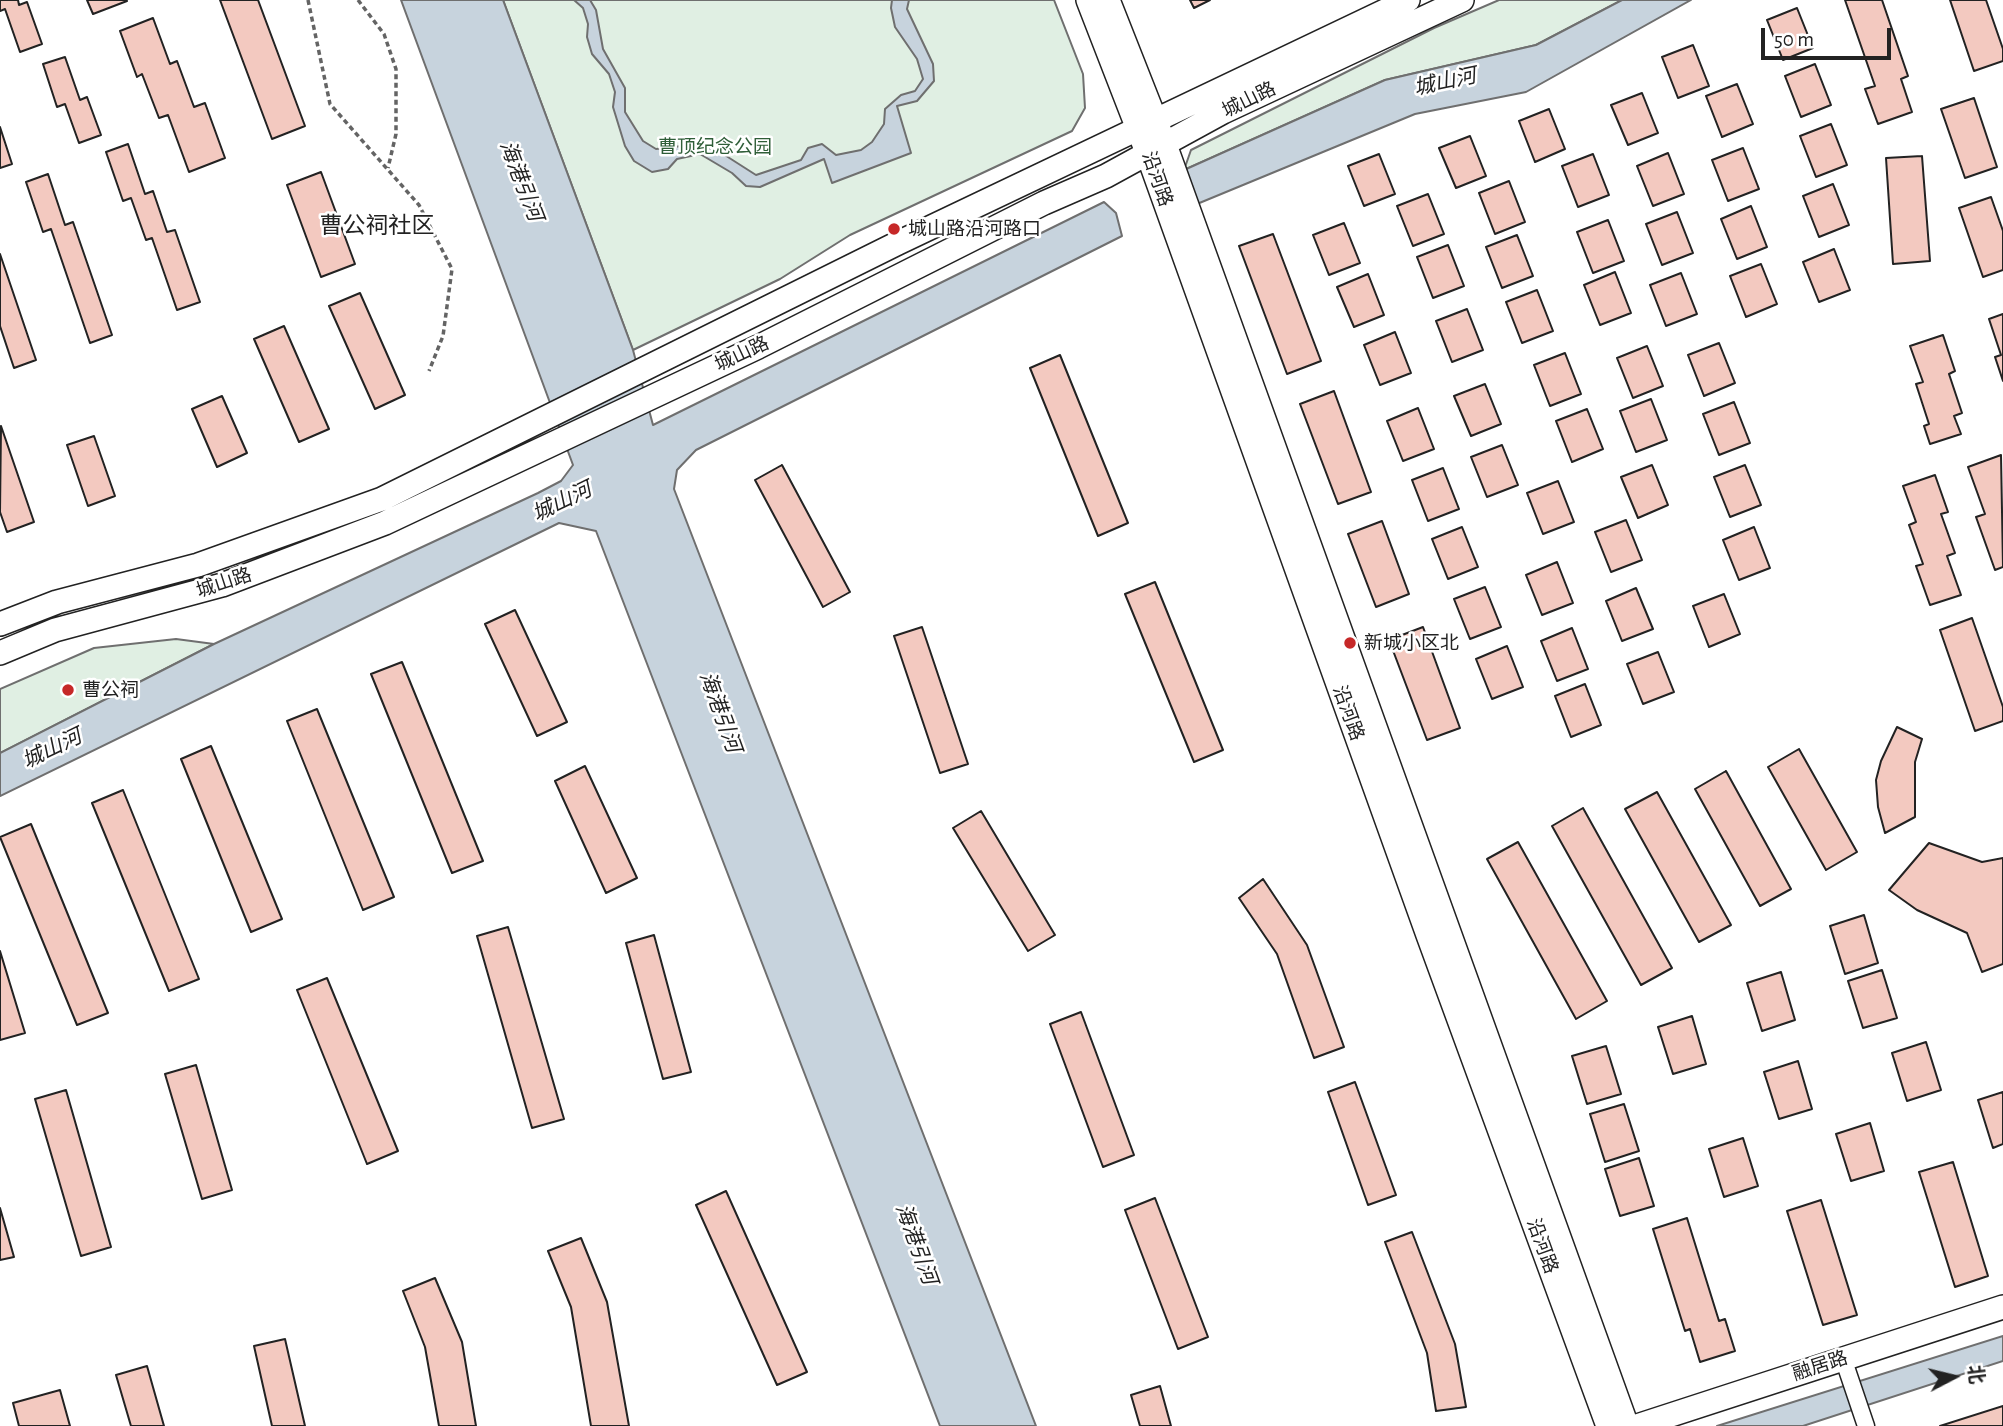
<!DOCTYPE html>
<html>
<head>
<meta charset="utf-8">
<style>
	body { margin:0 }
	#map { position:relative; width:2003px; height:1426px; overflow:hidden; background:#fff; font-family:"Alegreya Sans","Noto Sans SC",sans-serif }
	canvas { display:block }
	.north { position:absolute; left:1919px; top:1342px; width:70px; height:70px; -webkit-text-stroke:5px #fff; paint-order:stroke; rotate:83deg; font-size:19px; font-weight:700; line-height:28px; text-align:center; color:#222 }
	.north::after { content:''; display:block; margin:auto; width:24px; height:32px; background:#222; clip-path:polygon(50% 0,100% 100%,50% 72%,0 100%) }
	.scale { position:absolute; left:1761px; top:28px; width:130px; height:32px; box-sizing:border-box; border:4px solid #222; border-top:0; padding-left:9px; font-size:21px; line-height:24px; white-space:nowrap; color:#222; -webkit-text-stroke:5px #fff; paint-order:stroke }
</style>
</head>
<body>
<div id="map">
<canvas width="2003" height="1426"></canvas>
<div class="north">北</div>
<div class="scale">50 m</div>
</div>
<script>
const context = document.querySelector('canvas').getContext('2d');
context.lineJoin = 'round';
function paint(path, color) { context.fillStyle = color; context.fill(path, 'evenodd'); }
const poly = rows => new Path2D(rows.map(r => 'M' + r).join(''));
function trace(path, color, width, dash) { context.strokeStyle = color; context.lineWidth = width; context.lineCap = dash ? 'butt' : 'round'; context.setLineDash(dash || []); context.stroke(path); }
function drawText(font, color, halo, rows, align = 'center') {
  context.font = font + ' "Alegreya Sans","Noto Sans SC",sans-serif'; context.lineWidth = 5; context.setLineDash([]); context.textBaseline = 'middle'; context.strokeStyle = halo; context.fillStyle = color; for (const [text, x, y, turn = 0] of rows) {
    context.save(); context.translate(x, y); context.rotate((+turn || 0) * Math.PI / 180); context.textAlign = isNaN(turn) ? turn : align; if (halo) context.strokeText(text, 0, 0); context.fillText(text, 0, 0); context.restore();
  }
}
const green = poly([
	[503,0,1054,0,1083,74,1085,108,1072,131,850,235,780,279,633,350,503,0],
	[1499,0,1622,0,1536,45,1385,80,1184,170,1191,150,1434,28,1499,0],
	[176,639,214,644,0,753,0,689,94,648,176,639]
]);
const water = poly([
	[401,0,503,0,633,350,653,425,1104,202,1116,213,1122,236,696,450,677,470,674,489,1036,1426,940,1426,596,531,559,523,0,796,0,753,214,644,538,493,561,481,573,465,401,0],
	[574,0,590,0,596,10,603,49,625,88,625,112,643,141,656,149,699,144,720,152,756,175,801,160,808,148,822,144,836,155,861,150,872,142,884,124,885,109,901,95,915,91,923,79,917,59,895,27,891,8,892,0,909,0,907,9,933,64,934,81,917,101,897,106,911,153,832,183,824,159,760,187,746,186,732,173,700,154,677,159,668,169,652,172,634,161,625,146,613,107,615,92,609,74,592,54,587,37,588,24,583,8,574,0],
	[1622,0,1691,0,1526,92,1415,114,1197,204,1184,170,1385,80,1536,45,1622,0],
	[2003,1336,2003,1361,1803,1426,1717,1426,2003,1336]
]);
const building = poly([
	[0,0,18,0,19,5,27,2,42,44,20,52,5,9,0,11,0,0],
	[87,0,126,0,127,1,93,14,87,0],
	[220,0,258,0,305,126,272,139,220,0],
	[1190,0,1210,0,1194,8,1190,0],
	[1845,0,1882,0,1908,76,1901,79,1912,112,1878,124,1865,89,1875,86,1845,0],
	[1950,0,1986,0,2003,49,2003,61,1974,71,1950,0],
	[1797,8,1813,48,1783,60,1767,20,1797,8],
	[153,18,170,64,177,61,194,107,205,103,225,158,189,172,168,115,159,118,142,74,137,77,120,31,153,18],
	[1693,45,1709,86,1678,98,1662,57,1693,45],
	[65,57,80,100,87,97,101,135,79,143,65,104,57,107,43,64,65,57],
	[1815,64,1831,105,1801,117,1785,76,1815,64],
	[1737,84,1753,124,1722,137,1706,96,1737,84],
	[1642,93,1658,133,1628,145,1611,105,1642,93],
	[1974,98,1997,167,1965,178,1941,109,1974,98],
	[1549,109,1565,149,1535,162,1519,121,1549,109],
	[1831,124,1847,165,1816,177,1800,136,1831,124],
	[0,127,12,164,0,168,0,127],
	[1470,136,1486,176,1456,188,1439,148,1470,136],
	[128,144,145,194,153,191,167,232,175,230,200,302,177,310,152,238,146,240,131,198,123,201,106,152,128,144],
	[1743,148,1759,189,1728,201,1712,160,1743,148],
	[1668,153,1684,194,1653,206,1637,166,1668,153],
	[1379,154,1395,194,1364,206,1348,166,1379,154],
	[1593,154,1609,195,1578,207,1562,166,1593,154],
	[1922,156,1930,261,1893,264,1886,158,1922,156],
	[321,172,355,264,321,277,287,185,321,172],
	[48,174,65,225,73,222,112,335,90,343,51,229,43,232,26,182,48,174],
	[1509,181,1525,222,1495,234,1479,193,1509,181],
	[1833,184,1849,225,1819,237,1803,196,1833,184],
	[1428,194,1444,234,1413,246,1397,206,1428,194],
	[1991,197,2003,231,2003,270,1983,277,1959,208,1991,197],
	[1751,206,1767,247,1737,259,1721,219,1751,206],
	[1677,212,1693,253,1662,265,1646,224,1677,212],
	[1608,220,1624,261,1593,273,1577,232,1608,220],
	[1344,223,1360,263,1329,275,1313,235,1344,223],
	[1273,234,1321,361,1287,374,1239,246,1273,234],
	[1517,235,1533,276,1502,288,1486,247,1517,235],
	[1448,245,1464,286,1433,298,1417,257,1448,245],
	[1834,249,1850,290,1819,302,1803,262,1834,249],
	[0,254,36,360,14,368,0,326,0,254],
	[1761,264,1777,304,1746,317,1730,276,1761,264],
	[1615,272,1631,313,1600,325,1584,285,1615,272],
	[1681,273,1697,314,1666,326,1650,285,1681,273],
	[1368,274,1384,315,1354,327,1337,287,1368,274],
	[1537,290,1553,331,1522,343,1506,302,1537,290],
	[360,293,405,395,375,409,329,306,360,293],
	[1467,309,1483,350,1452,362,1436,321,1467,309],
	[2003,314,2003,381,1995,357,2001,355,1989,319,2003,314],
	[284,326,329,429,299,442,254,339,284,326],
	[1395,332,1411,373,1380,385,1364,345,1395,332],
	[1943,335,1955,371,1949,374,1962,413,1954,416,1961,434,1930,444,1924,426,1929,424,1916,384,1923,382,1910,346,1943,335],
	[1719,343,1735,383,1704,396,1688,355,1719,343],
	[1647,346,1663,386,1633,398,1617,358,1647,346],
	[1565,353,1581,394,1550,406,1534,365,1565,353],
	[1060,355,1128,523,1098,536,1030,368,1060,355],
	[1485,384,1501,424,1471,436,1454,396,1485,384],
	[1334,391,1371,492,1338,504,1300,404,1334,391],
	[222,396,247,453,217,467,192,409,222,396],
	[1651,399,1667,440,1636,452,1620,411,1651,399],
	[1734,402,1750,443,1719,455,1703,414,1734,402],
	[1418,408,1434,449,1403,461,1387,421,1418,408],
	[1587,409,1603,449,1572,462,1556,421,1587,409],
	[1,426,34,522,7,532,0,512,1,426],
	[94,436,115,496,88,506,67,445,94,436],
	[1502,445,1518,485,1487,497,1471,457,1502,445],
	[2001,455,2003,567,1995,570,1976,517,1985,514,1968,467,2001,455],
	[782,465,850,592,823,607,755,480,782,465],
	[1652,465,1668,505,1638,518,1621,477,1652,465],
	[1745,465,1761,505,1730,517,1714,477,1745,465],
	[1443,468,1459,509,1428,521,1412,480,1443,468],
	[1935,475,1948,512,1941,514,1955,553,1947,556,1961,595,1930,605,1916,566,1923,564,1909,525,1916,522,1903,486,1935,475],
	[1558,481,1574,522,1543,534,1527,493,1558,481],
	[1626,520,1642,560,1611,572,1595,532,1626,520],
	[1382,521,1409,594,1376,607,1348,534,1382,521],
	[1462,527,1478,567,1448,579,1432,539,1462,527],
	[1754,527,1770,568,1739,580,1723,540,1754,527],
	[1557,562,1573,603,1542,615,1526,575,1557,562],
	[1155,582,1223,750,1194,762,1125,594,1155,582],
	[1485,587,1501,627,1470,639,1454,599,1485,587],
	[1636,588,1653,629,1622,641,1606,601,1636,588],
	[1724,594,1740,634,1709,647,1693,606,1724,594],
	[515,610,567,722,537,736,485,624,515,610],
	[1972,618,2003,707,2003,721,1975,731,1940,630,1972,618],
	[922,627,968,764,940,773,894,636,922,627],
	[1423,627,1460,728,1427,740,1389,640,1423,627],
	[1572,628,1588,669,1557,681,1541,641,1572,628],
	[1507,646,1523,687,1492,699,1476,659,1507,646],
	[1658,652,1674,692,1643,704,1627,664,1658,652],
	[402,662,483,861,452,873,371,674,402,662],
	[1585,684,1601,725,1571,737,1555,696,1585,684],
	[317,709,394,897,363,910,287,721,317,709],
	[1897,727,1922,739,1915,762,1915,817,1885,833,1878,807,1876,780,1881,761,1897,727],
	[211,746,282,919,251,932,181,759,211,746],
	[1799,749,1857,852,1826,870,1768,767,1799,749],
	[585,766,637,878,606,893,555,781,585,766],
	[1726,771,1791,889,1760,906,1695,789,1726,771],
	[123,790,199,979,169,991,92,803,123,790],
	[1657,792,1731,925,1699,942,1625,809,1657,792],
	[1583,808,1672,968,1641,985,1552,826,1583,808],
	[981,811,1055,935,1028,951,953,828,981,811],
	[31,824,108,1013,77,1025,0,837,31,824],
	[1518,842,1607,1001,1576,1019,1487,859,1518,842],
	[1929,843,1982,862,2003,858,2003,964,1982,972,1967,933,1917,910,1889,890,1929,843],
	[1263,879,1307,945,1344,1047,1314,1058,1277,954,1239,898,1263,879],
	[1864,915,1878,963,1845,974,1830,926,1864,915],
	[508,927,564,1119,532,1128,477,936,508,927],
	[654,935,691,1072,663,1079,626,943,654,935],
	[0,951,25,1033,0,1040,0,951],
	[1882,970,1897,1018,1863,1028,1848,981,1882,970],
	[1781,972,1795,1020,1762,1031,1747,983,1781,972],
	[327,978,398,1151,367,1164,297,990,327,978],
	[1081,1012,1134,1155,1103,1167,1050,1024,1081,1012],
	[1692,1016,1706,1064,1673,1074,1658,1027,1692,1016],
	[1926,1042,1941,1090,1907,1101,1892,1053,1926,1042],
	[1606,1046,1621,1094,1587,1104,1572,1056,1606,1046],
	[1798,1061,1812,1109,1779,1119,1764,1072,1798,1061],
	[196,1065,232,1190,202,1199,165,1074,196,1065],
	[1355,1082,1396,1195,1368,1205,1328,1092,1355,1082],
	[66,1090,111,1247,81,1256,35,1099,66,1090],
	[2003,1092,2003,1144,1993,1148,1978,1100,2003,1092],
	[1624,1104,1639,1151,1605,1162,1590,1114,1624,1104],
	[1870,1123,1884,1171,1851,1181,1836,1134,1870,1123],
	[1743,1138,1758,1186,1724,1197,1709,1149,1743,1138],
	[1639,1158,1654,1206,1620,1216,1605,1169,1639,1158],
	[1953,1162,1988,1276,1955,1287,1919,1172,1953,1162],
	[726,1191,807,1372,777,1385,696,1205,726,1191],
	[1155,1198,1208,1337,1178,1349,1125,1210,1155,1198],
	[1821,1200,1857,1315,1823,1325,1787,1211,1821,1200],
	[0,1208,14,1257,0,1260,0,1208],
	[1687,1218,1719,1321,1725,1319,1735,1351,1700,1362,1690,1329,1685,1331,1653,1229,1687,1218],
	[1412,1232,1455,1344,1466,1407,1436,1411,1427,1353,1385,1242,1412,1232],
	[581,1238,607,1302,629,1426,591,1426,571,1307,548,1251,581,1238],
	[435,1278,462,1342,476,1426,439,1426,425,1347,403,1291,435,1278],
	[285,1339,305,1426,272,1426,254,1346,285,1339],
	[147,1366,164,1426,131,1426,116,1375,147,1366],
	[1160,1386,1171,1426,1140,1426,1131,1395,1160,1386],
	[60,1390,70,1426,19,1426,13,1403,60,1390],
	[2003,1406,2003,1426,1940,1426,2003,1406]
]);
const path = poly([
	[308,0,330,104,419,205,452,269,443,336,429,371],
	[358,0,384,34,396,69,396,134,388,168]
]);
const street = poly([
	[1843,1358,1866,1426]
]);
const secondary = poly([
	[1088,0,1147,152,1428,935,1608,1426],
	[1108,0,1164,142,1627,1426],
	[0,624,57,602,198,565,382,499,898,243,1408,0],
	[0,653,55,630,222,585,385,523,758,347,1044,203,1106,176,1223,112,1462,0],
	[1637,1426,2003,1307]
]);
const markers = [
	[894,229,7,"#c62828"],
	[1350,643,7,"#c62828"],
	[68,690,7,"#c62828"]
];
const streetNames = [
	["城山路",1249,100,-26],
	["沿河路",1157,179,71],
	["城山路",742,354,-25],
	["城山路",224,583,-18],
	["沿河路",1348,713,70],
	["沿河路",1542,1246,70],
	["融居路",1820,1366,-18]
];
const parkNames = [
	["曹顶纪念公园",715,147]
];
const poiNames = [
	["城山路沿河路口",908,229],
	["新城小区北",1364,643],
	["曹公祠",82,690]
];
const waterNames = [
	["城山河",1445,82,-12],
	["海港引河",521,181,69],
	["城山河",562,502,-26],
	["海港引河",720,712,70],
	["城山河",52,749,-26],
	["海港引河",916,1244,70]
];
const quarterNames = [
	["曹公祠社区",377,226]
];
paint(green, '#e0efe3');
trace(green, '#6f6f6f', 2);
paint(water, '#c7d3dd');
trace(water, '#6f6f6f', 2);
paint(building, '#f3c9c0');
trace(building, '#222', 2);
trace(street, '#222', 19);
trace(secondary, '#222', 26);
trace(path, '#646464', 3.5, [5, 3.5]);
trace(street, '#fff', 16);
trace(secondary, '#fff', 23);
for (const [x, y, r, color] of markers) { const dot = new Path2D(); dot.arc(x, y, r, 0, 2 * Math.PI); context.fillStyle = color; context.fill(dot); trace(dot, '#fff', 2.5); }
drawText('19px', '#222', '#fff', streetNames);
drawText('19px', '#2f5e38', '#fff', parkNames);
drawText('19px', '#222', '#fff', poiNames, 'left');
drawText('italic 21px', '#222', '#fff', waterNames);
drawText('23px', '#222', '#fff', quarterNames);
</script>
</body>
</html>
